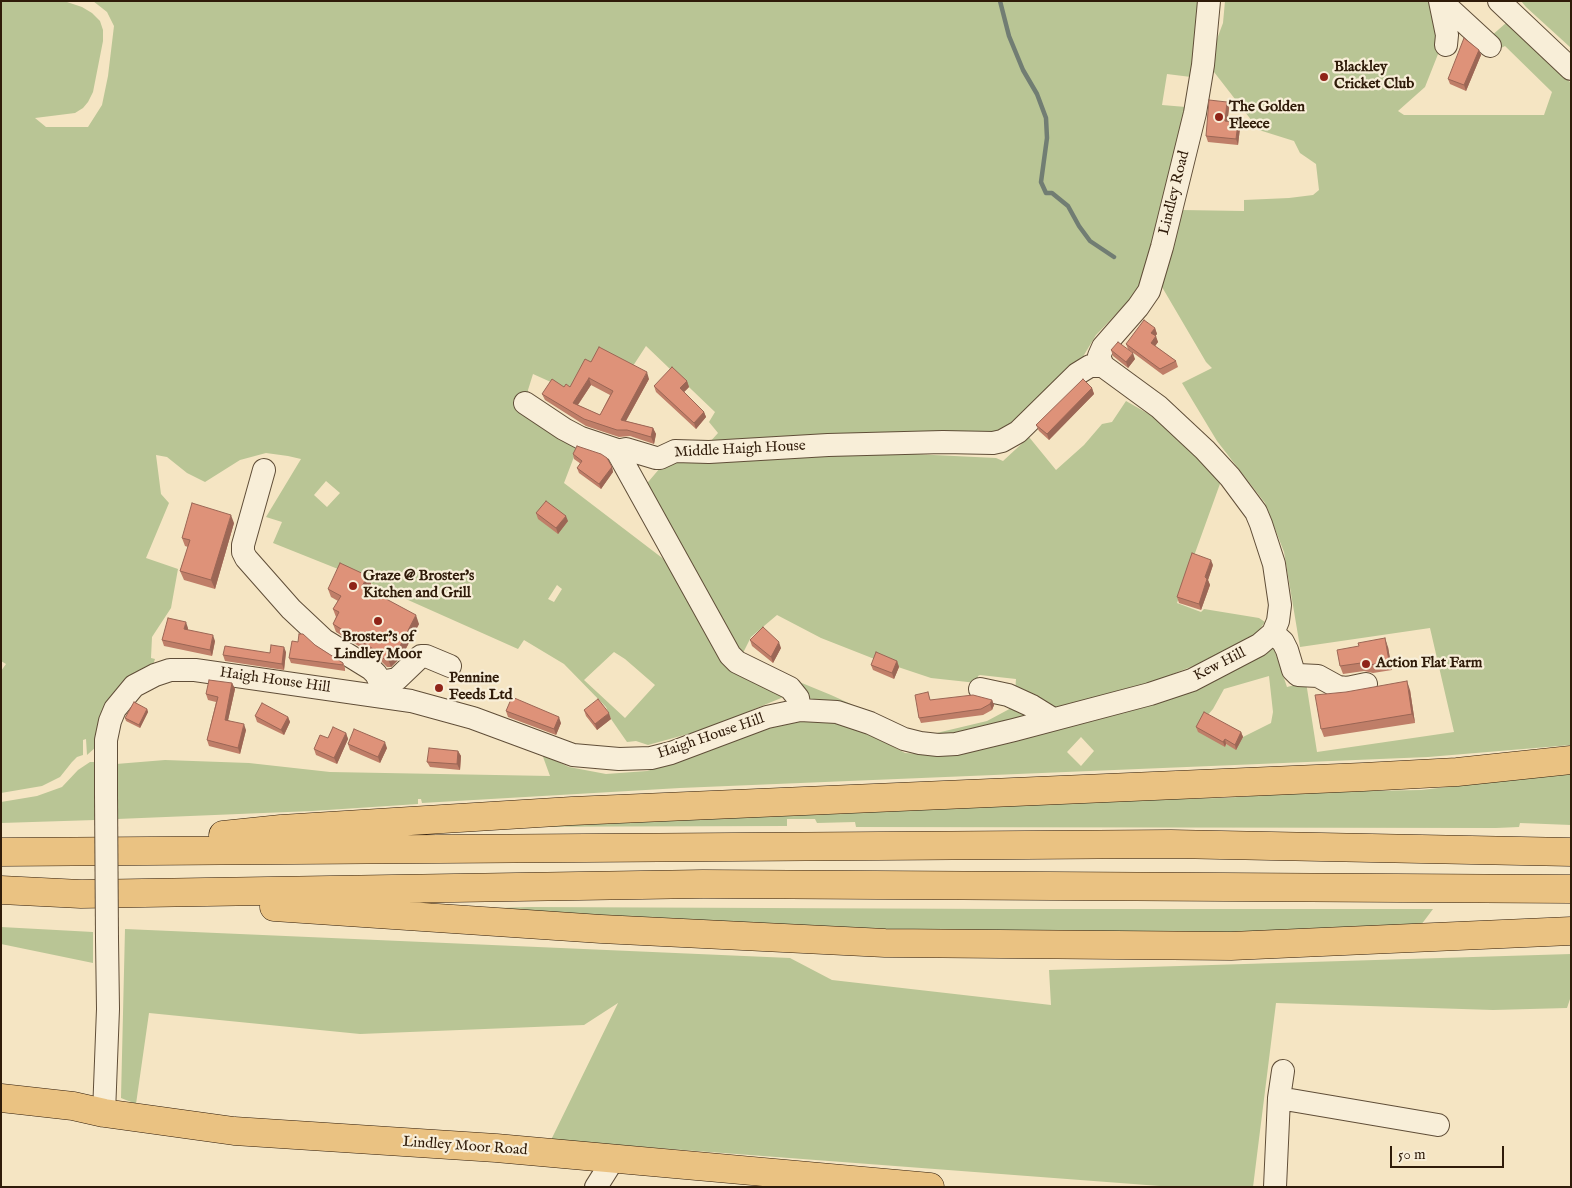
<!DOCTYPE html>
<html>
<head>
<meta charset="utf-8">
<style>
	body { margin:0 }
	#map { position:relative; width:1572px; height:1188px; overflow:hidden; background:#f5e5c3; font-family:"IM FELL English",serif }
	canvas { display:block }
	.frame { position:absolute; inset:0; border:2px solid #2f1b09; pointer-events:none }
	.scale { position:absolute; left:1390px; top:1146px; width:114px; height:22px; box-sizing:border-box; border:2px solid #2f1b09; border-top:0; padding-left:6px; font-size:15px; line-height:18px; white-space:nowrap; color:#2f1b09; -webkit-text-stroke:4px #f8eed8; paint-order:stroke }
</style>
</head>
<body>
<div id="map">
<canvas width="1572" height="1188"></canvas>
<div class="frame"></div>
<div class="scale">50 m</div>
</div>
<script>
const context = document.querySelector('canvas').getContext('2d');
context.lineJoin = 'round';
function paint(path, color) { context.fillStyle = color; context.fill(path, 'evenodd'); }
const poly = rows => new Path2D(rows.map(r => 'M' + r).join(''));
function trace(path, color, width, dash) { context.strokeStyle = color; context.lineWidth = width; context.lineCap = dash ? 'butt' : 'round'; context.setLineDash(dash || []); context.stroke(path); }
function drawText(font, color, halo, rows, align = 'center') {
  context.font = font + ' "IM FELL English",serif'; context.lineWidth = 4.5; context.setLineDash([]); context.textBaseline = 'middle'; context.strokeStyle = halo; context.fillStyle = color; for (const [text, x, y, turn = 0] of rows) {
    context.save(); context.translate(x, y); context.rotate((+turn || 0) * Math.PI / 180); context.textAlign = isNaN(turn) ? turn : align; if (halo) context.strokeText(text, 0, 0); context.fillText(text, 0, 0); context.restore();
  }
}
const green = poly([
	[1,1,64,1,82,7,92,13,100,21,103,30,103,41,93,92,88,102,83,108,75,113,35,118,46,127,88,127,102,105,108,76,114,26,107,12,93,1,1202,1,1191,77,1167,74,1162,105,1186,107,1186,121,1166,183,1140,289,1096,335,1081,360,1002,432,709,443,718,433,709,422,715,412,646,346,631,369,573,392,533,374,528,390,528,398,577,449,564,483,674,567,725,664,786,696,706,729,648,745,636,741,627,742,611,719,606,707,564,664,524,640,518,649,343,571,273,543,282,522,266,517,301,459,288,456,266,453,240,460,205,482,187,473,167,457,156,455,161,494,169,503,146,558,178,569,171,608,152,637,151,658,155,659,153,665,129,678,115,691,104,706,96,747,87,755,86,739,83,740,83,755,77,757,72,762,60,777,42,786,1,793,1,671,6,664,1,661],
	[326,481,340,493,327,507,314,495],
	[557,585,562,589,554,602,548,599],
	[614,652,625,659,655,685,625,718,584,680],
	[1225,1,1431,1,1442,44,1425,87,1398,111,1404,115,1544,115,1552,92,1505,46,1501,48,1490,37,1506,23,1571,83,1571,745,1428,757,680,788,422,803,421,799,418,799,418,804,312,811,117,819,116,764,165,760,249,763,330,772,550,776,542,754,569,767,606,774,647,771,687,759,782,723,808,718,839,723,869,734,905,753,939,755,963,753,1093,721,1172,699,1224,676,1273,646,1287,687,1306,682,1317,752,1454,732,1430,628,1300,647,1284,552,1265,503,1217,441,1182,383,1212,368,1206,362,1162,287,1181,210,1244,211,1244,200,1289,198,1313,195,1319,190,1316,164,1300,153,1294,141,1259,130,1214,72,1215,55,1217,39,1223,23],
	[1269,676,1273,712,1271,723,1243,737,1236,749,1226,744,1225,747,1206,717,1213,709,1224,689],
	[1081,737,1094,751,1081,766,1067,752],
	[1521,1,1571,1,1571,48,1526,7],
	[1126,401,1154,417,1192,451,1221,481,1177,603,1201,612,1204,609,1259,618,1265,622,1255,636,1211,659,1160,679,1124,691,1054,709,1015,692,1016,679,980,675,978,676,977,683,931,678,877,660,821,638,777,615,751,637,741,657,643,488,666,461,871,452,996,458,1003,461,1029,437,1056,470,1084,445,1102,424,1112,422],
	[775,672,831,695,853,705,834,701,807,699],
	[1015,706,1036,717,966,736,924,736,987,721],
	[90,762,94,762,96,765,95,820,1,823,1,802,37,796,62,787,78,770],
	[1571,773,1571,825,1520,823,1519,827,1496,828,856,827,855,822,817,823,815,819,787,819,787,826,453,827,1100,800,1223,798,1312,792,1421,790],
	[528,907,1003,909,1433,909,1421,925,1456,932,1098,936,821,928,498,910,497,908],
	[1,927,93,932,93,963,1,944],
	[125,929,790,958,832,980,1051,1005,1049,970,1571,954,1571,996,1567,1008,1493,1010,1276,1003,1253,1187,1173,1187,551,1140,618,1003,584,1025,360,1034,149,1013,136,1104,121,1098]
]);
const stream = poly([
	[1000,1,1009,36,1023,70,1037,94,1046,118,1047,138,1041,182,1046,193,1052,193,1068,206,1079,226,1090,241,1114,257]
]);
const minor = poly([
	[1440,1,1447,35,1446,45],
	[1441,1,1490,46],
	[1499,1,1571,69],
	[1103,366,1099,356,1103,347,1138,307,1149,291,1162,247,1195,113,1203,65,1209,1],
	[525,403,564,429,581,438,620,451],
	[264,470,243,545,243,552,246,558,291,609,324,640,371,669,376,674,380,682,382,697],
	[1273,633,1283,642,1287,650,1293,670,1298,675,1318,676,1338,687,1347,688,1366,684],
	[380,682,397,679,421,656,426,656,450,666],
	[980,689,1008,695,1032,706,1053,719],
	[800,710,798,698,790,688,737,662,730,655,618,453,621,450,626,449,656,458,660,458,675,451,709,452,828,445,943,442,993,443,1002,441,1018,432,1077,374,1090,366,1103,366],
	[106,794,106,740,110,721,115,709,134,686,155,675,170,670,195,670,411,701,473,718,573,755,619,759,651,758,671,753,767,717,800,710,837,712,870,723,904,739,920,743,938,745,956,744,1014,730,1150,694,1192,680,1259,645,1273,633,1278,621,1280,605,1274,564,1261,524,1256,512,1230,477,1205,450,1159,407,1103,366],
	[1279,1098,1438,1125],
	[104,1113,108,1009,107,939],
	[596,1187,613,1160],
	[1275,1187,1279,1098,1283,1071]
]);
const major = poly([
	[1,1098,73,1106,104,1113,234,1131,496,1148,930,1187]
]);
const highway = poly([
	[223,835,281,829,572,811,1363,777,1457,772,1571,760],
	[1,852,1171,844,1571,852],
	[1,890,81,894,703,884,1571,889],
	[274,907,601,929,885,943,1231,946,1571,931]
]);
const minorBridge = poly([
	[106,794,107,939]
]);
const wall = poly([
	[1479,50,1481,55,1466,91,1450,84,1448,79],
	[1227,102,1229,108,1227,122,1238,123,1240,128,1238,145,1208,142,1206,136],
	[1155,328,1157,334,1155,336,1158,342,1155,346,1176,361,1178,367,1163,375,1128,349,1126,344],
	[1111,350,1135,359,1128,368,1113,356],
	[591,362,649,379,626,421,653,428,656,434,654,444,630,436,619,437,586,426,545,400,542,394,564,387,570,387],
	[591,385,610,395,600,415,578,405],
	[687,381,689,387,684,392,704,412,706,417,696,429,656,392,654,386],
	[1092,388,1094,394,1049,440,1039,431,1036,425],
	[573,454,612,467,613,472,601,489,579,473,577,468,581,464,574,459],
	[536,513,568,521,558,534,538,519],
	[234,523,215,589,184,580,180,571,188,547,185,546,182,538],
	[1213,565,1208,580,1210,585,1201,610,1179,603,1177,597],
	[368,576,371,584,368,589,419,624,402,656,391,667,387,667,378,658,336,632,333,624,336,617,333,609,338,601,331,597,328,589],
	[188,628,188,630,215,641,212,656,164,646,162,640],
	[750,640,781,648,773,663,752,646],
	[315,645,343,663,345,668,345,671,291,663,289,658],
	[1388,647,1392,670,1373,673,1364,671,1343,674,1340,666],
	[286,652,284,670,225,661,223,655],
	[897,661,899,667,894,679,873,670,871,665],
	[232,683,235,689,228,720,246,730,240,754,209,746,207,740,216,702,208,700,206,694],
	[1410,690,1415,723,1324,737,1321,729],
	[931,700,992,700,994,705,992,710,983,715,921,723,919,718],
	[147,709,148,712,140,728,126,721,125,718],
	[584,710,611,719,597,730,586,716],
	[506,711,561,723,556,735,508,717],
	[255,716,288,717,290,722,284,735,257,722],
	[1196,727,1241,732,1243,737,1236,750,1226,744,1225,747,1198,732],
	[346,733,348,739,337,764,316,755,314,749,328,738],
	[348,744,387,748,380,763,350,750],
	[458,751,461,756,460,770,430,767,427,762]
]);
const shadedWall = poly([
	[1479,50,1481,55,1466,91,1464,85],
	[1227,102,1229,108,1227,127,1225,121],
	[1238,123,1240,128,1238,145,1236,139],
	[1155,328,1157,334,1153,339,1151,333],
	[1156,336,1158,342,1153,349,1151,343],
	[1133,353,1135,359,1128,368,1126,362],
	[647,372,649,379,623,426,621,420],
	[589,378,591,385,575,409,573,403],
	[687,381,689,387,682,394,680,388],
	[1092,388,1094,394,1049,440,1047,434],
	[704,412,706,417,696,429,694,423],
	[653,428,656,434,654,444,651,437],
	[612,467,613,472,601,489,599,484],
	[231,515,234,523,215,589,211,580],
	[566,516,568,521,558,534,556,528],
	[1211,560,1213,565,1208,580,1210,585,1201,610,1199,604,1205,577],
	[368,576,371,584,365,595,362,586],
	[416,615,419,624,402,656,391,667,388,659],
	[186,622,188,628,187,635,184,629],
	[213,635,215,641,212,656,210,650],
	[1385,638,1388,647,1392,670,1389,661],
	[779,642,781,648,773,663,771,657],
	[284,647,286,652,284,670,282,664],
	[897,661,899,667,894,679,892,673],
	[1407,681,1410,690,1415,723,1412,714],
	[232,683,235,689,227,725,225,720],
	[992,700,994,705,992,710,990,704],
	[147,709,148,712,140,728,139,725],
	[609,713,611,719,597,730,595,724],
	[288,717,290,722,284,735,281,730],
	[559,717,561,723,556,735,554,729],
	[244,724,246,730,240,754,238,748],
	[1241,732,1243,737,1236,750,1235,745],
	[346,733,348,739,337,764,334,758],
	[1225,739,1226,744,1225,747,1223,742],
	[385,742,387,748,380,763,378,757],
	[458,751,461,756,460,770,457,764]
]);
const building = poly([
	[1464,38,1479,50,1464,85,1448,79,1464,38],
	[1209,100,1227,102,1225,121,1238,123,1236,139,1206,136,1209,100],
	[1144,320,1155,328,1151,333,1156,336,1151,343,1176,361,1160,369,1126,344,1144,320],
	[1118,342,1133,353,1126,362,1111,350,1118,342],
	[599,347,647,372,621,420,653,428,651,437,627,430,617,430,584,419,542,394,552,379,564,387,566,384,570,387,585,359,591,362,599,347],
	[589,378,613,391,600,415,573,403,589,378],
	[672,367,687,381,680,388,704,412,694,423,654,386,672,367],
	[1083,379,1092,388,1047,434,1036,425,1083,379],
	[577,446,601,454,607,458,612,467,599,484,577,468,582,461,573,454,577,446],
	[546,501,566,516,556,528,536,513,546,501],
	[192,503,231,515,211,580,180,571,190,540,182,538,192,503],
	[1192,553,1211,560,1205,577,1207,579,1199,604,1177,597,1192,553],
	[340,563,368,576,362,586,416,615,399,648,388,659,384,659,375,650,333,624,339,612,333,609,341,596,328,589,340,563],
	[168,618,186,622,184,629,213,635,210,650,162,640,168,618],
	[763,627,779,642,771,657,750,640,763,627],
	[299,634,303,634,315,645,343,663,343,665,289,658,292,641,298,642,299,634],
	[1385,638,1389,661,1370,665,1361,663,1340,666,1337,650,1359,646,1358,643,1385,638],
	[271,645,284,647,282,664,223,655,225,646,270,653,271,645],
	[876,652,897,661,892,673,871,665,876,652],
	[209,680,232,683,225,720,244,724,238,748,207,740,218,697,206,694,209,680],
	[1407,681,1412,714,1321,729,1315,695,1346,692,1407,681],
	[928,692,930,700,973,695,992,700,990,704,981,709,919,718,915,695,928,692],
	[512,697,559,717,554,729,506,711,512,697],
	[598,699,609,713,595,724,584,710,598,699],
	[134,702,147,709,139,725,125,718,134,702],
	[262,703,288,717,281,730,255,716,262,703],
	[1204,712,1241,732,1235,745,1225,739,1223,742,1196,727,1204,712],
	[333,727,346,733,334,758,314,749,320,735,328,738,333,727],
	[354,729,385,742,378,757,348,744,354,729],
	[429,748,458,751,457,764,427,762,429,748]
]);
const markers = [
	[1324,77,5,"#8f2418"],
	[1219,117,5,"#8f2418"],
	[353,586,5,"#8f2418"],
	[378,621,5,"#8f2418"],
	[1366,664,5,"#8f2418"],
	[439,688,5,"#8f2418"]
];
const poiNames = [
	["Blackley",1334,68],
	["Cricket Club",1334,85],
	["The Golden",1229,108],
	["Fleece",1229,125],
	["Graze @ Broster's",363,577],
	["Kitchen and Grill",363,594],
	["Broster's of",378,638,"center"],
	["Lindley Moor",378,655,"center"],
	["Action Flat Farm",1376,664],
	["Pennine",449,679],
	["Feeds Ltd",449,696]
];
const streetNames = [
	["Lindley Road",1175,193,-76],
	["Middle Haigh House",740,450,-3],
	["Kew Hill",1220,665,-27],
	["Haigh House Hill",275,681,8],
	["Haigh House Hill",711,737,-19],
	["Lindley Moor Road",465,1147,4]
];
paint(green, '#b9c595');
trace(stream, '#717d73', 4.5);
trace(minor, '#604e38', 24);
trace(major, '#2f1b09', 29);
trace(highway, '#2f1b09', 29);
trace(minor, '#f8eed8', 22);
trace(major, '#eac282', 28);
trace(highway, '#eac282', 28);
trace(minorBridge, '#604e38', 24, []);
trace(minorBridge, '#f8eed8', 22);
paint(wall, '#bf7e68');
paint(shadedWall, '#9b6655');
paint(building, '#de9279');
trace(building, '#9b6655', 1);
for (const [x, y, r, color] of markers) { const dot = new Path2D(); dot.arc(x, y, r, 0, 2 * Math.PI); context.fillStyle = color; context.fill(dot); trace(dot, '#f8eed8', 2); }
drawText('bold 15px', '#2f1b09', '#f8eed8', poiNames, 'left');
drawText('15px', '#2f1b09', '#f8eed8', streetNames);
</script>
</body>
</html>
